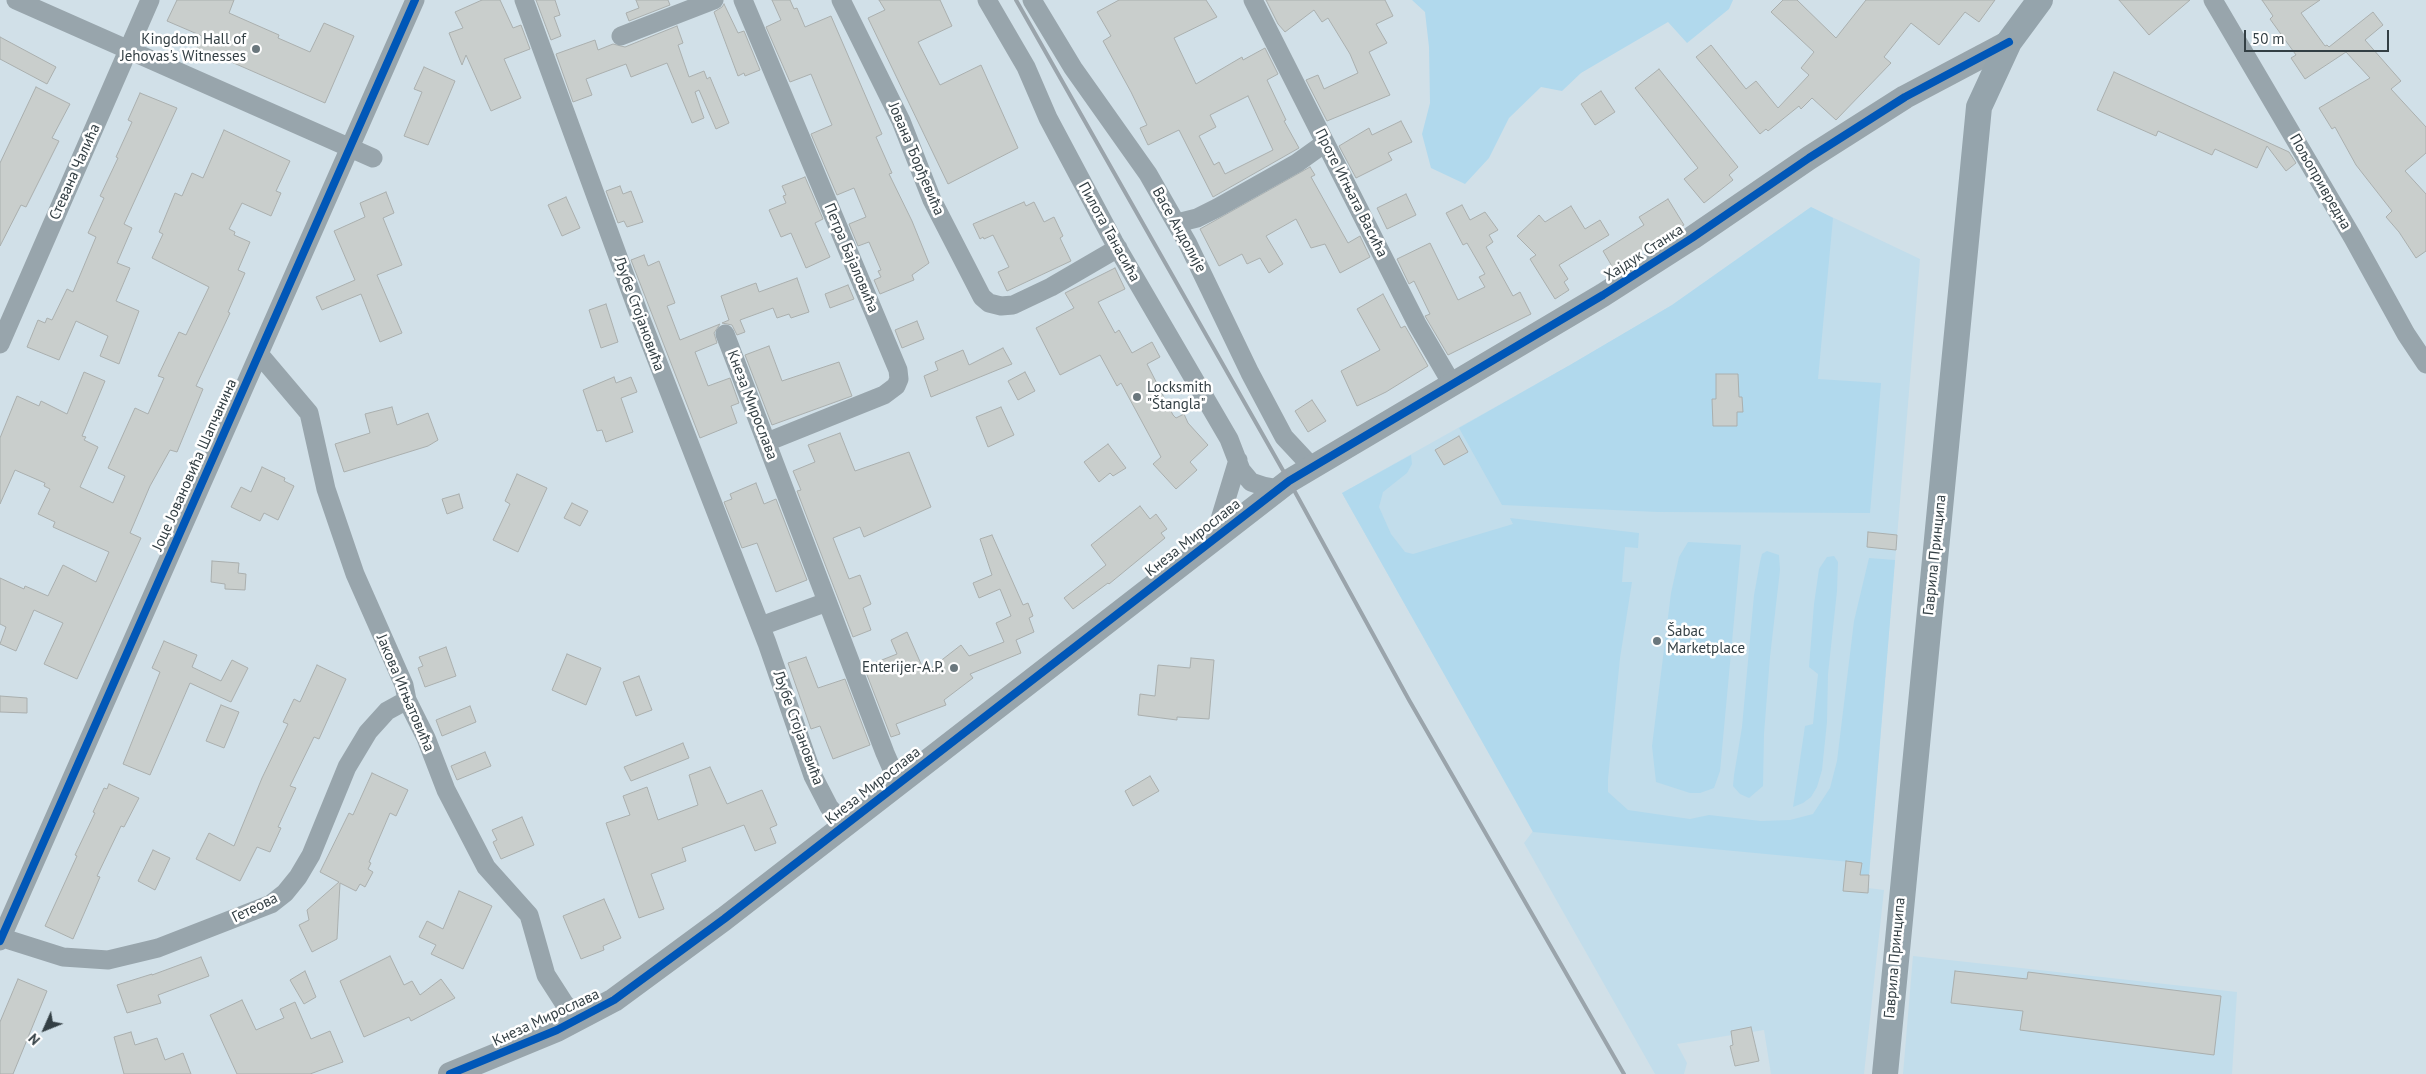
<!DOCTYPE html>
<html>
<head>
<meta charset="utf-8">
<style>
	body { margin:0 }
	#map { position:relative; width:2426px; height:1074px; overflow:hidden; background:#d1e0e8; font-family:"PT Sans",sans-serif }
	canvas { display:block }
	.north { position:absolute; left:20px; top:1004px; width:50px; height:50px; -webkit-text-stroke:4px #fff; paint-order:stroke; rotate:226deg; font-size:14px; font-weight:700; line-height:20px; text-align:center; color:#333f44 }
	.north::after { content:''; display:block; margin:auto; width:18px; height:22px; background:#333f44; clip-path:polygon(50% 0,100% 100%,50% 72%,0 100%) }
	.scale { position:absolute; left:2244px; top:30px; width:145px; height:22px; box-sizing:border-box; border:2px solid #333f44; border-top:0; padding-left:6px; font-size:15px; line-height:18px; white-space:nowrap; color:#333f44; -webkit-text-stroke:4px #fff; paint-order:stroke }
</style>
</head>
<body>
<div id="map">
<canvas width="2426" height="1074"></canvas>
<div class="north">N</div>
<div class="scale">50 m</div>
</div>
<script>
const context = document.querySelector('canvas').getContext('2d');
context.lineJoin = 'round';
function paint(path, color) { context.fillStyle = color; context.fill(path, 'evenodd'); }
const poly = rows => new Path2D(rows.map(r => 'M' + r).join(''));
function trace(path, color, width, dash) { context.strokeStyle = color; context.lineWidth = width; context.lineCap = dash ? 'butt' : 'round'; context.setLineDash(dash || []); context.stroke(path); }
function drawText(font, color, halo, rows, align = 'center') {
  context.font = font + ' "PT Sans",sans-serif'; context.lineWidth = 5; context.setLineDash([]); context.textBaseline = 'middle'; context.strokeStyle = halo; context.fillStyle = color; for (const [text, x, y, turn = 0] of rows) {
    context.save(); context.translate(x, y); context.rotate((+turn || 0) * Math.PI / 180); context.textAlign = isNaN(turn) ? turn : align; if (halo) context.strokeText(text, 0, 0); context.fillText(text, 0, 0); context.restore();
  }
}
const built = poly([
	[1811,207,1920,259,1868,888,1884,890,1864,1074,1771,1074,1764,1030,1752,1032,1751,1027,1732,1035,1677,1044,1687,1063,1684,1074,1655,1074,1524,843,1533,831,1342,493,1570,365,1672,305],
	[1913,956,2237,992,2232,1074,1903,1074]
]);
const green = poly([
	[1412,0,1733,0,1729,9,1687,43,1668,22,1581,73,1562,91,1541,87,1509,118,1489,158,1465,184,1431,168,1422,134,1430,103,1429,47,1425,12],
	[1811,207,1833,218,1818,379,1881,383,1870,513,1658,512,1502,505,1459,428,1570,365,1672,305],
	[1411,455,1412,464,1407,473,1383,492,1379,507,1391,534,1405,552,1413,554,1513,524,1510,518,1639,533,1638,548,1625,547,1622,582,1632,582,1620,658,1608,779,1608,792,1628,810,1690,819,1709,815,1761,821,1790,820,1813,814,1830,788,1837,761,1854,621,1869,558,1895,560,1869,875,1860,875,1861,863,1533,832,1342,493],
	[1688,542,1741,545,1720,771,1714,788,1700,793,1690,793,1656,782,1652,746,1671,593,1679,557],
	[1767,551,1779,555,1780,570,1770,657,1764,734,1763,786,1749,798,1740,794,1733,786,1734,775,1742,727,1754,595,1760,562,1762,554],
	[1834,556,1838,562,1837,591,1828,674,1827,722,1822,770,1817,787,1811,797,1803,803,1793,807,1805,726,1813,724,1818,674,1809,667,1814,604,1819,569,1827,557]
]);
const building = poly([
	[177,0,234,0,229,13,279,35,278,38,310,52,324,23,354,36,325,103,220,57,219,60,196,50,202,36,167,21,177,0],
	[482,0,500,0,513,28,521,25,530,49,504,59,521,98,491,111,466,55,462,65,449,33,463,28,455,12,482,0],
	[536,0,555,0,560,15,554,17,561,36,551,40,536,0],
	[636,0,668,0,670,5,629,21,626,13,639,8,636,0],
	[772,0,790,0,794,9,797,8,805,27,831,16,882,134,876,137,892,173,889,174,912,221,929,263,912,275,914,280,880,294,874,280,881,277,878,271,881,270,869,242,858,246,849,224,866,217,854,188,837,195,811,134,832,125,811,74,790,82,766,27,781,20,772,0],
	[879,0,940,0,952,26,918,42,940,85,981,65,1018,148,948,184,868,18,885,10,879,0],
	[1119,0,1206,0,1217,17,1174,38,1196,84,1242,57,1243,60,1265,48,1278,74,1267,80,1286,120,1284,121,1299,148,1213,197,1179,130,1148,145,1140,128,1147,125,1131,92,1103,41,1111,36,1097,12,1119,0],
	[1248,96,1273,150,1225,174,1219,162,1214,165,1199,136,1216,127,1210,115,1248,96],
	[1266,0,1385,0,1393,16,1376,24,1387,43,1369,52,1390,95,1327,121,1306,80,1318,75,1324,89,1358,73,1350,54,1328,18,1322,22,1314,10,1285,32,1278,24,1266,0],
	[1783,0,1797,0,1836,38,1866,0,1995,0,1979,22,1965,12,1939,45,1911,23,1884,57,1891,63,1836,120,1812,98,1801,109,1799,106,1768,131,1766,129,1760,134,1696,57,1711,45,1746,89,1756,81,1778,108,1809,75,1801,68,1814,52,1771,12,1783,0],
	[2119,0,2190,0,2149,35,2119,0],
	[2262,0,2320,0,2301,13,2325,46,2327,45,2329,47,2373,12,2383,25,2365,40,2401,81,2391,89,2426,127,2426,153,2405,171,2426,194,2426,251,2416,258,2399,232,2386,217,2392,211,2356,165,2335,127,2332,129,2319,108,2370,78,2346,52,2305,79,2291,58,2296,55,2270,19,2273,16,2262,0],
	[724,4,738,33,744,31,760,70,745,76,744,73,738,76,714,12,722,7,724,4],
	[677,26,683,43,678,45,689,77,704,71,707,79,710,77,729,123,716,129,699,90,695,92,704,118,692,123,667,63,631,77,626,64,586,79,592,95,573,102,556,54,595,40,598,50,613,44,625,47,677,26],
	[0,37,56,67,47,84,0,59,0,37],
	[424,67,455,81,428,145,404,136,422,92,414,89,424,67],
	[1659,69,1738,167,1729,175,1733,180,1704,203,1684,179,1698,168,1635,88,1659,69],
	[2114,72,2289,152,2296,163,2286,171,2267,146,2257,168,2215,149,2212,155,2158,131,2156,136,2097,110,2114,72],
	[36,87,70,104,52,138,59,141,26,207,21,205,0,246,0,163,36,87],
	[1601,91,1615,112,1595,125,1581,104,1601,91],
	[140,93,177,108,124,224,132,228,117,263,130,268,116,301,139,311,119,364,100,356,108,336,76,321,59,360,27,347,38,320,45,323,47,318,52,320,67,289,73,292,96,237,88,233,104,198,100,196,118,158,116,157,132,122,128,120,140,93],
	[1401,121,1412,142,1388,153,1392,160,1356,178,1339,146,1369,128,1372,135,1401,121],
	[224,130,290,161,276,191,281,193,271,216,242,203,229,229,235,232,234,235,250,242,238,270,245,273,228,312,230,313,196,386,203,389,177,452,170,450,150,486,130,533,141,538,77,679,44,664,63,623,34,610,16,651,0,644,6,627,0,624,0,578,24,589,25,586,48,596,63,565,96,582,109,552,53,527,55,522,38,514,50,489,44,486,45,483,15,470,0,504,0,438,17,396,39,406,41,401,67,414,84,372,105,381,82,436,86,437,84,440,98,447,80,487,113,503,125,476,108,468,135,408,148,414,164,378,158,376,179,332,186,335,209,287,152,258,163,234,159,232,175,193,182,196,192,173,203,178,224,130],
	[1310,167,1315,175,1311,177,1348,243,1360,236,1370,257,1340,273,1325,244,1311,248,1296,219,1266,236,1283,264,1269,273,1260,258,1247,264,1242,254,1219,266,1200,229,1310,167],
	[805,177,823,219,815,223,830,257,806,268,791,233,781,237,769,210,786,203,783,196,786,195,782,186,805,177],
	[620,186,623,194,631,191,643,222,627,227,624,221,618,223,606,191,620,186],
	[386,192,394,213,383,218,402,265,377,275,402,333,380,342,361,294,322,310,316,297,355,280,334,231,365,217,360,203,386,192],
	[1406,194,1416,215,1387,229,1377,208,1406,194],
	[566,197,580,228,562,236,548,205,566,197],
	[1668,199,1684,225,1613,268,1603,251,1644,225,1639,217,1668,199],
	[1024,202,1026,206,1034,202,1044,222,1054,217,1063,236,1060,238,1071,261,1007,291,998,272,1009,267,993,235,984,239,983,237,980,239,973,224,1024,202],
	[1462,205,1470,220,1485,212,1498,230,1489,235,1493,242,1486,247,1513,296,1520,292,1531,314,1448,355,1425,316,1430,314,1414,281,1409,284,1397,259,1430,243,1458,300,1485,287,1479,277,1485,274,1467,243,1463,245,1446,213,1462,205],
	[1571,206,1585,229,1600,220,1609,235,1559,265,1568,279,1564,282,1569,290,1555,299,1530,259,1536,255,1517,236,1539,215,1545,222,1571,206],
	[644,255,648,266,659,261,675,303,667,306,680,340,720,324,714,333,717,343,695,352,708,386,730,378,739,403,731,406,737,423,700,438,631,260,644,255],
	[1115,268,1125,289,1098,302,1115,333,1119,330,1132,353,1152,342,1160,357,1147,364,1173,415,1176,418,1184,414,1188,423,1208,445,1190,462,1197,470,1176,489,1153,464,1161,457,1121,383,1117,386,1100,355,1060,375,1036,328,1074,308,1065,293,1115,268],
	[797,278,809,312,791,318,789,314,777,318,773,308,740,320,745,332,737,335,732,325,722,323,729,320,721,296,756,283,759,292,797,278],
	[848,285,854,299,830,308,825,294,848,285],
	[1383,294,1401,328,1405,326,1428,366,1386,392,1357,406,1341,371,1380,350,1357,309,1383,294],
	[606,304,618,342,601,348,589,310,606,304],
	[917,321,924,339,902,348,895,330,917,321],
	[769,346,782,381,839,362,852,396,772,425,745,355,769,346],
	[1003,348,1012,364,931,397,924,376,938,370,935,362,963,350,969,365,1003,348],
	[1025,372,1035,391,1018,400,1008,381,1025,372],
	[1716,374,1738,374,1739,397,1742,397,1743,412,1737,412,1737,426,1713,426,1712,399,1716,399,1716,374],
	[614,377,616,383,631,377,637,392,621,398,633,432,606,442,602,430,597,431,583,390,614,377],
	[1312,400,1326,421,1308,432,1295,411,1312,400],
	[392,407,397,425,428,413,438,440,428,446,344,472,335,444,370,433,365,414,392,407],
	[1001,407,1014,435,988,447,976,417,1001,407],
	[840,433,855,471,909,452,931,507,864,537,860,527,833,538,849,579,860,575,871,604,863,608,871,630,853,637,797,491,801,490,793,471,815,462,808,445,840,433],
	[1459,436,1468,452,1444,465,1435,450,1459,436],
	[1108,444,1126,468,1113,476,1110,473,1099,482,1084,462,1108,444],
	[262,467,285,478,284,481,294,486,278,520,264,513,260,521,231,507,241,487,251,492,262,467],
	[517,474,547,488,518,552,493,540,510,504,505,501,517,474],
	[756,483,764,504,776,499,807,580,776,592,757,543,742,548,724,502,732,499,730,494,756,483],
	[459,494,463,508,447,514,442,499,459,494],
	[572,503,588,511,580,526,564,518,572,503],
	[1140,506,1150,519,1156,514,1167,529,1161,533,1165,538,1109,584,1108,583,1073,609,1064,598,1106,565,1091,545,1140,506],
	[1868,532,1897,535,1896,550,1867,547,1868,532],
	[992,535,1023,605,1028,603,1033,616,1029,618,1034,632,1016,640,1021,653,970,674,973,678,944,700,946,705,896,724,900,734,891,737,864,667,897,654,891,640,907,632,925,673,961,645,969,656,1004,642,996,623,1011,616,1000,589,979,598,973,583,992,575,980,539,992,535],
	[212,561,239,563,238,573,246,574,245,590,225,589,225,584,211,582,212,561],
	[164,641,197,655,192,667,221,681,232,660,248,668,231,702,190,683,150,775,123,764,160,672,152,668,164,641],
	[446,647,456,676,425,687,418,668,423,666,419,657,446,647],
	[567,654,601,668,586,705,552,690,567,654],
	[806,657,818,688,845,679,870,745,833,759,820,726,811,729,788,663,806,657],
	[1191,658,1214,660,1209,719,1177,717,1177,720,1138,715,1140,694,1155,696,1158,665,1190,668,1191,658],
	[317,665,346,679,319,739,314,737,290,786,296,788,278,827,281,828,270,852,257,847,240,881,196,859,209,833,234,846,262,778,288,724,283,722,294,699,300,702,317,665],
	[639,676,652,710,636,716,623,682,639,676],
	[0,696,27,698,27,713,0,712,0,696],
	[221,705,239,712,224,748,206,741,221,705],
	[470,706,476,722,442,736,436,720,470,706],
	[683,743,689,758,631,781,624,767,683,743],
	[485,752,491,766,457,780,451,766,485,752],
	[710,767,727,804,762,790,777,825,770,828,776,843,755,851,744,825,682,848,686,861,651,874,664,909,639,918,606,823,630,815,623,796,647,787,658,820,698,805,689,775,710,767],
	[372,773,408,790,396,816,390,813,369,862,371,863,368,869,373,872,365,887,360,884,356,891,340,883,337,939,312,952,299,925,309,920,307,910,339,882,320,872,349,813,353,815,372,773],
	[1150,776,1159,791,1133,806,1125,791,1150,776],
	[109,784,139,798,124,827,121,826,97,876,100,877,73,939,45,926,77,856,75,855,95,813,93,812,104,788,107,789,109,784],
	[522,817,534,845,501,859,493,842,497,840,492,830,522,817],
	[153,850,170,858,155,890,138,881,153,850],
	[1846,861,1862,863,1860,875,1869,875,1868,893,1843,891,1846,861],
	[459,891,492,906,463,969,431,954,436,945,419,937,427,921,443,929,459,891],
	[604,899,621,938,603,946,604,950,581,959,563,916,604,899],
	[390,956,404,985,412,981,420,995,441,979,455,998,411,1021,409,1017,364,1037,340,981,390,956],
	[201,957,209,976,158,995,161,1003,127,1013,117,985,152,974,152,975,201,957],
	[305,971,316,997,304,1004,290,980,305,971],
	[1955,971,2027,979,2028,972,2221,996,2214,1055,2020,1030,2023,1011,1951,1003,1955,971],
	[18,979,47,991,13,1074,0,1074,0,1022,18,979],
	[242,1000,256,1030,284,1018,280,1009,295,1002,311,1039,330,1031,343,1062,310,1074,237,1074,210,1015,242,1000],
	[1751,1027,1759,1061,1735,1066,1730,1046,1733,1045,1731,1031,1751,1027],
	[131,1032,135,1045,157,1038,165,1060,183,1053,191,1074,124,1074,114,1037,131,1032]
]);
const minor = poly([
	[16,0,373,158],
	[524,0,639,314,767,643,813,776,829,807,845,825],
	[743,0,898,370,899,379,896,386,884,395,767,442],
	[841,0,901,121,932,200,982,297,989,303,1001,306,1013,305,1051,287,1118,248],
	[987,0,1026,67,1048,118,1114,242,1229,439,1241,470,1251,482,1263,486,1279,489],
	[1032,0,1073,68,1148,174,1188,244,1250,373,1284,437,1312,467],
	[1253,0,1417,324,1452,384],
	[2213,0,2353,238,2406,334,2426,364],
	[621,36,714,0],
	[1177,223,1197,218,1217,208,1297,163,1325,143],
	[725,334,885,753,898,783],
	[0,344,150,0],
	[259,354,309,413,326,489,355,574,404,685,407,700,426,738,446,790,486,867,529,915,546,975,564,1003,579,1019],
	[1214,539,1238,460],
	[761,626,827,602],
	[0,937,63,957,108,960,158,948,271,904,285,893,298,877,311,855,347,767,368,732,387,711,407,700],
	[0,941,415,0]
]);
const tertiary = poly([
	[450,1074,557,1030,614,1000,724,919,1289,481,1603,295,1692,238,1809,158,1905,97,2009,42]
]);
const secondary = poly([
	[1885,1074,1979,107,2009,42,2040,0]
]);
const rail = poly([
	[1016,0,1289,481,1409,700,1624,1074]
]);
const cycleway = poly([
	[0,941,415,0],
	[450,1074,557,1030,614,1000,724,919,1289,481,1603,295,1692,238,1809,158,1905,97,2009,42]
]);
const markers = [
	[256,49,5,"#6a777d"],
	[1137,397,5,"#6a777d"],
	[1657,641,5,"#6a777d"],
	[954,668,5,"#6a777d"]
];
const poiNames = [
	["Kingdom Hall of",246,40],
	["Jehovas's Witnesses",246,57],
	["Locksmith",1147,388,"left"],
	["\"Štangla\"",1147,405,"left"],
	["Šabac",1667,632,"left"],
	["Marketplace",1667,649,"left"],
	["Enterijer-A.P.",944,668]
];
const streetNames = [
	["Јована Ђорђевића",916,159,67],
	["Стевана Чалића",75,172,-66],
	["Пољопривредна",2320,182,60],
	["Проте Игњата Васића",1351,193,63],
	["Васе Андолије",1179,230,61],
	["Пилота Танасића",1109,232,61],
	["Хајдук Станка",1644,253,-33],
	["Петра Бајаловића",851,258,67],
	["Љубе Стојановића",639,314,70],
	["Кнеза Мирослава",752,405,69],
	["Јоце Јовановића Шапчанина",195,465,-66],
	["Кнеза Мирослава",1193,538,-38],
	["Гаврила Принципа",1935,555,-84],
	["Јакова Игњатовића",405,693,67],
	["Љубе Стојановића",798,728,70],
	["Кнеза Мирослава",873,786,-38],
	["Гетеова",255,908,-26],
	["Гаврила Принципа",1895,958,-85],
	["Кнеза Мирослава",546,1018,-25]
];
paint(built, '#c2ddeb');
paint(green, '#b1d9ed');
paint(building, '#c9cecc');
trace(building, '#aaafae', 1);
trace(minor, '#98a5ac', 19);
trace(tertiary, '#98a5ac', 24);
trace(secondary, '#95a4ac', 26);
trace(rail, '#9aa4ab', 4);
trace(cycleway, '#0057b8', 8);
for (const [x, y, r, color] of markers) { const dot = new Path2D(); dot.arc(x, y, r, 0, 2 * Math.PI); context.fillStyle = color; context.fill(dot); trace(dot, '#fff', 2); }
drawText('15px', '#333f44', '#fff', poiNames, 'right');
drawText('15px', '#333f44', '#fff', streetNames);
</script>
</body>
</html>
